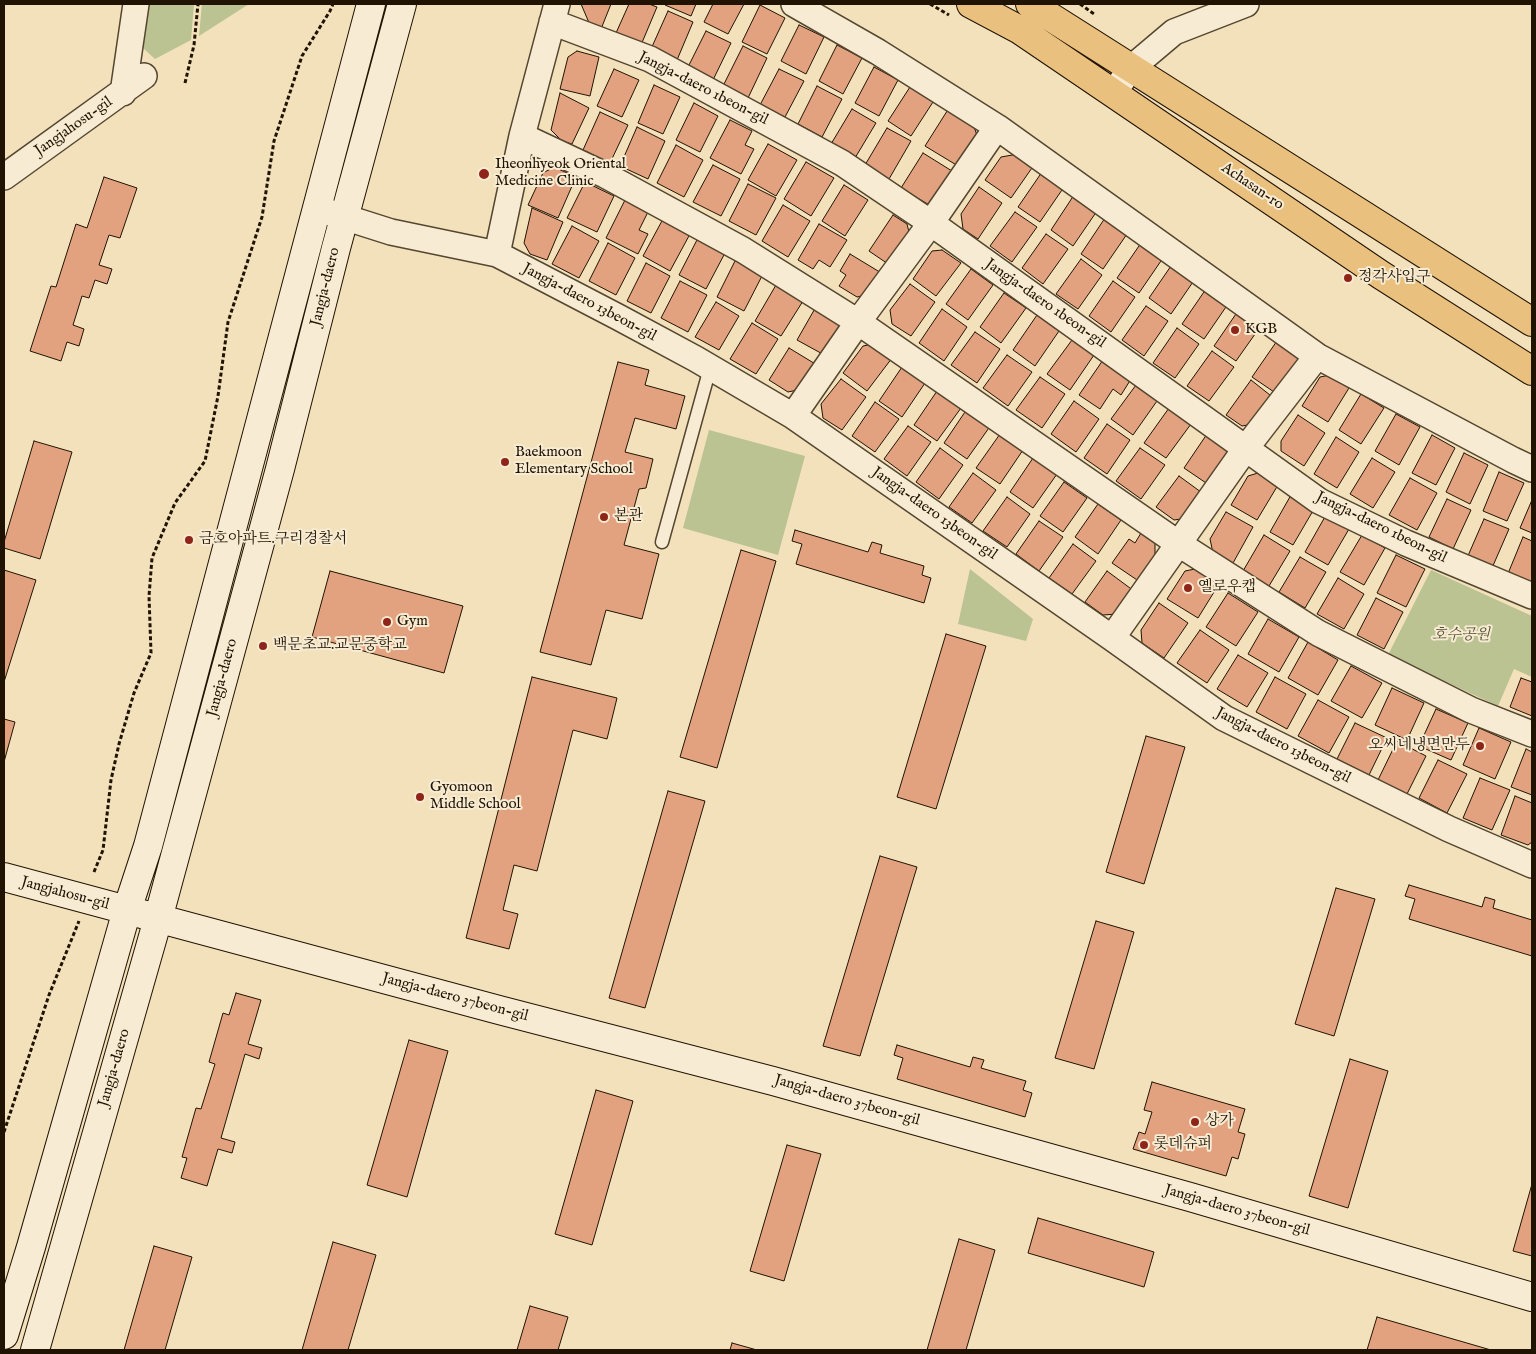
<!DOCTYPE html>
<html>
<head>
<meta charset="utf-8">
<style>
	body { margin:0 }
	#map { position:relative; width:1536px; height:1354px; overflow:hidden; background:#f2e1bb; font-family:"IM FELL English",serif }
	canvas { display:block }
	.frame { position:absolute; inset:0; border:5px solid #211302; pointer-events:none }
</style>
</head>
<body>
<div id="map">
<canvas width="1536" height="1354"></canvas>
<div class="frame"></div>
</div>
<script>
const context = document.querySelector('canvas').getContext('2d');
context.lineJoin = 'round';
function paint(path, color) { context.fillStyle = color; context.fill(path, 'evenodd'); }
const poly = rows => new Path2D(rows.map(r => 'M' + r).join(''));
function trace(path, color, width, dash) { context.strokeStyle = color; context.lineWidth = width; context.lineCap = dash ? 'butt' : 'round'; context.setLineDash(dash || []); context.stroke(path); }
function drawText(font, color, halo, rows, align = 'center') {
  context.font = font + ' "IM FELL English","Noto Serif KR",serif'; context.lineWidth = 4; context.setLineDash([]); context.textBaseline = 'middle'; context.strokeStyle = halo; context.fillStyle = color; for (const [text, x, y, turn = 0] of rows) {
    context.save(); context.translate(x, y); context.rotate((+turn || 0) * Math.PI / 180); context.textAlign = isNaN(turn) ? turn : align; if (halo) context.strokeText(text, 0, 0); context.fillText(text, 0, 0); context.restore();
  }
}
const green = poly([
	[145,4,194,4,191,40,155,59,142,47],
	[202,4,249,4,199,36],
	[709,430,805,456,778,555,683,528],
	[970,569,1033,619,1026,641,958,624],
	[1431,570,1532,616,1532,677,1514,669,1498,706,1388,655]
]);
const building = poly([
	[581,4,611,4,601,29,590,25,581,4],
	[629,4,649,4,657,7,641,45,616,33,629,4],
	[666,4,696,4,691,16,665,5,666,4],
	[713,4,744,4,728,34,704,22,713,4],
	[760,5,785,18,767,54,742,42,760,5],
	[668,11,693,22,677,60,651,49,668,11],
	[799,25,824,37,806,74,781,61,799,25],
	[706,31,731,43,713,80,688,67,706,31],
	[837,45,862,58,843,94,819,81,837,45],
	[743,46,767,58,748,98,723,86,743,46],
	[577,51,599,57,590,96,560,89,568,57,577,51],
	[874,67,898,80,879,116,855,103,874,67],
	[614,69,639,80,622,117,597,106,614,69],
	[779,69,804,81,785,117,760,105,779,69],
	[654,85,680,97,663,134,638,123,654,85],
	[817,86,842,99,822,137,798,124,817,86],
	[910,87,933,102,911,136,888,121,910,87],
	[560,93,589,108,572,144,562,141,551,130,560,93],
	[694,103,718,116,700,152,676,140,694,103],
	[949,108,973,124,978,138,958,166,925,146,949,108],
	[852,109,876,123,855,158,831,144,852,109],
	[600,112,628,125,610,163,583,150,600,112],
	[730,120,752,131,745,145,754,149,741,174,710,158,730,120],
	[637,127,665,141,648,179,620,166,637,127],
	[887,128,911,141,889,179,865,165,887,128],
	[768,144,797,160,776,196,748,180,768,144],
	[676,145,703,160,684,197,657,183,676,145],
	[923,153,952,171,931,206,901,188,923,153],
	[1018,154,1034,165,1011,198,985,180,1001,157,1018,154],
	[806,162,834,178,811,216,784,199,806,162],
	[713,165,740,179,721,216,693,202,713,165],
	[554,167,576,177,558,218,528,205,543,173,554,167],
	[1042,172,1064,187,1040,222,1018,207,1042,172],
	[104,177,137,188,120,238,109,235,99,265,112,269,107,284,95,280,89,298,82,296,73,325,84,329,79,346,67,342,61,361,30,351,51,286,56,287,76,224,87,228,104,177],
	[585,182,614,196,597,232,567,218,585,182],
	[748,184,776,198,756,235,729,221,748,184],
	[844,185,868,200,845,236,822,221,844,185],
	[979,187,1002,203,978,239,963,229,961,214,979,187],
	[1074,195,1097,211,1073,246,1051,230,1074,195],
	[625,200,648,212,639,230,648,234,638,254,606,238,625,200],
	[783,205,810,221,788,257,762,241,783,205],
	[532,208,563,222,547,260,530,254,524,243,532,208],
	[1015,212,1037,227,1012,262,990,246,1015,212],
	[893,215,907,224,910,236,891,266,869,251,893,215],
	[1105,218,1127,234,1103,269,1081,254,1105,218],
	[663,219,690,234,670,271,643,256,663,219],
	[819,224,847,240,830,267,819,260,813,269,798,260,819,224],
	[572,226,599,241,579,278,552,264,572,226],
	[1046,234,1068,249,1043,284,1022,268,1046,234],
	[698,238,725,253,706,289,679,275,698,238],
	[608,243,635,258,616,295,589,281,608,243],
	[1141,243,1163,258,1139,293,1117,278,1141,243],
	[942,250,961,263,936,296,913,279,932,251,942,250],
	[850,254,883,274,870,294,857,297,839,286,846,275,840,271,850,254],
	[736,259,763,274,744,311,717,297,736,259],
	[1081,259,1102,275,1078,309,1056,294,1081,259],
	[646,263,670,276,651,313,627,301,646,263],
	[1173,263,1195,279,1171,314,1149,298,1173,263],
	[971,269,993,285,968,320,946,304,971,269],
	[680,281,707,295,688,332,661,318,680,281],
	[1113,281,1135,297,1111,332,1089,316,1113,281],
	[910,284,935,302,911,336,892,324,890,310,910,284],
	[776,285,803,301,781,336,755,321,776,285],
	[1206,289,1228,304,1204,339,1182,324,1206,289],
	[1004,293,1026,308,1001,343,980,327,1004,293],
	[716,302,739,316,719,350,695,337,716,302],
	[817,305,838,318,842,332,828,357,797,340,817,305],
	[1146,306,1168,321,1144,356,1122,340,1146,306],
	[942,309,967,327,944,361,919,343,942,309],
	[1238,311,1260,327,1236,361,1214,346,1238,311],
	[1037,315,1059,331,1035,366,1013,350,1037,315],
	[752,323,778,339,756,374,730,359,752,323],
	[1177,328,1199,344,1175,378,1153,363,1177,328],
	[975,332,1000,349,977,383,951,365,975,332],
	[1279,338,1299,352,1298,370,1280,396,1252,377,1279,338],
	[1072,340,1094,355,1070,390,1047,374,1072,340],
	[873,344,892,358,867,391,843,373,863,346,873,344],
	[789,348,817,365,802,389,788,392,769,380,789,348],
	[1212,351,1234,367,1209,401,1187,386,1212,351],
	[1007,355,1032,372,1008,406,983,388,1007,355],
	[1103,360,1131,379,1121,395,1113,389,1100,409,1079,395,1103,360],
	[618,362,649,370,645,385,685,396,676,429,635,418,625,452,653,459,646,488,639,489,624,545,659,554,642,619,606,610,591,665,540,652,618,362],
	[902,367,925,383,902,417,879,401,902,367],
	[1330,375,1349,388,1328,422,1302,406,1320,377,1330,375],
	[1040,377,1065,394,1042,428,1016,410,1040,377],
	[841,379,866,397,842,430,823,418,821,404,841,379],
	[1251,380,1275,399,1258,423,1242,426,1226,415,1251,380],
	[1136,385,1157,401,1133,435,1111,419,1136,385],
	[937,391,961,408,937,441,914,425,937,391],
	[1361,394,1384,408,1361,444,1339,430,1361,394],
	[1074,401,1099,419,1076,452,1051,434,1074,401],
	[875,402,899,419,875,452,852,436,875,402],
	[1169,408,1191,424,1166,458,1144,443,1169,408],
	[967,409,991,425,967,459,944,443,967,409],
	[1396,414,1420,427,1399,465,1375,451,1396,414],
	[1298,415,1325,433,1304,466,1281,451,1281,441,1298,415],
	[1107,424,1130,440,1107,474,1084,458,1107,424],
	[908,426,931,442,907,476,884,459,908,426],
	[1000,434,1023,450,1000,484,976,468,1000,434],
	[1207,434,1227,448,1226,466,1212,487,1184,468,1207,434],
	[1432,435,1455,448,1436,485,1412,473,1432,435],
	[1336,437,1359,452,1337,488,1314,474,1336,437],
	[34,441,72,452,40,559,4,548,4,542,34,441],
	[940,448,963,465,939,499,916,482,940,448],
	[1140,448,1165,465,1141,499,1116,481,1140,448],
	[1464,453,1488,465,1470,504,1446,492,1464,453],
	[1033,458,1057,474,1033,508,1010,492,1033,458],
	[1372,458,1395,472,1373,508,1350,494,1372,458],
	[1499,472,1524,483,1507,521,1483,511,1499,472],
	[973,473,996,490,972,523,949,507,973,473],
	[1258,473,1278,485,1257,520,1231,505,1248,476,1258,473],
	[1179,476,1205,495,1188,518,1174,520,1156,507,1179,476],
	[1410,478,1437,493,1417,530,1389,515,1410,478],
	[1064,482,1087,498,1063,532,1040,516,1064,482],
	[1291,495,1314,509,1293,545,1270,532,1291,495],
	[1007,497,1030,514,1007,547,983,531,1007,497],
	[1447,499,1471,510,1453,549,1429,537,1447,499],
	[1532,500,1532,533,1520,528,1532,500],
	[1098,504,1121,520,1098,554,1075,537,1098,504],
	[1226,512,1253,527,1233,563,1213,553,1210,539,1226,512],
	[1326,515,1349,529,1328,565,1305,552,1326,515],
	[1484,519,1509,529,1492,568,1467,558,1484,519],
	[1039,521,1063,537,1039,571,1016,554,1039,521],
	[795,530,868,552,872,542,882,545,880,553,924,566,922,575,931,578,924,603,796,564,802,544,792,541,795,530],
	[1141,533,1155,543,1155,561,1140,582,1112,563,1129,539,1135,543,1141,533],
	[1264,535,1290,551,1269,586,1243,571,1264,535],
	[1362,535,1385,548,1364,585,1340,572,1362,535],
	[1523,537,1532,541,1532,584,1507,576,1523,537],
	[1073,544,1096,561,1072,594,1049,578,1073,544],
	[741,550,776,561,717,768,680,757,741,550],
	[1396,555,1425,569,1406,607,1377,593,1396,555],
	[1300,557,1326,572,1305,608,1279,592,1300,557],
	[1195,569,1219,584,1198,618,1167,599,1185,571,1195,569],
	[4,570,36,580,4,682,4,570],
	[330,571,463,606,444,673,312,637,330,571],
	[1107,571,1134,591,1117,614,1103,615,1085,602,1107,571],
	[1338,578,1364,594,1344,629,1317,614,1338,578],
	[1228,593,1258,612,1236,646,1206,627,1228,593],
	[1376,598,1403,612,1384,649,1357,635,1376,598],
	[1159,603,1188,623,1164,658,1142,643,1141,630,1159,603],
	[1268,619,1299,637,1279,672,1248,654,1268,619],
	[1200,630,1229,650,1207,683,1177,663,1200,630],
	[946,634,986,646,936,809,897,797,946,634],
	[1308,642,1338,660,1318,695,1288,678,1308,642],
	[1238,655,1268,673,1247,707,1217,689,1238,655],
	[1351,666,1382,683,1362,718,1331,701,1351,666],
	[532,677,617,698,607,739,573,730,537,871,514,865,503,910,518,914,509,949,466,938,532,677],
	[1275,677,1306,694,1287,729,1256,712,1275,677],
	[1521,678,1532,682,1532,716,1510,707,1521,678],
	[1392,688,1424,703,1407,740,1375,725,1392,688],
	[1318,700,1349,717,1329,753,1298,736,1318,700],
	[1436,709,1468,723,1451,760,1419,746,1436,709],
	[4,719,15,722,4,762,4,719],
	[1355,723,1387,738,1369,775,1337,759,1355,723],
	[1479,728,1511,742,1495,779,1463,765,1479,728],
	[1146,736,1185,747,1144,884,1106,872,1146,736],
	[1397,741,1426,756,1407,794,1378,780,1397,741],
	[1526,749,1532,752,1532,795,1511,787,1526,749],
	[1438,760,1467,774,1447,813,1419,798,1438,760],
	[1480,778,1510,790,1492,830,1463,818,1480,778],
	[668,791,705,801,645,1008,609,998,668,791],
	[1515,796,1532,803,1532,842,1528,845,1501,835,1515,796],
	[880,856,917,867,860,1056,823,1046,880,856],
	[1409,885,1482,907,1485,897,1495,900,1493,908,1532,920,1532,956,1409,919,1415,899,1405,896,1409,885],
	[1336,888,1375,899,1334,1036,1295,1024,1336,888],
	[1096,921,1134,932,1094,1069,1055,1058,1096,921],
	[236,993,261,1000,248,1044,262,1048,259,1059,245,1054,221,1138,235,1142,232,1153,218,1149,207,1186,181,1178,187,1158,182,1157,196,1108,201,1109,215,1064,209,1062,223,1013,229,1015,236,993],
	[409,1040,448,1051,407,1197,367,1185,409,1040],
	[897,1045,970,1067,973,1057,984,1060,981,1068,1026,1081,1023,1090,1032,1093,1025,1117,897,1079,903,1058,894,1055,897,1045],
	[1350,1059,1388,1071,1348,1208,1309,1196,1350,1059],
	[1152,1082,1245,1109,1238,1132,1245,1134,1238,1159,1232,1157,1226,1176,1133,1149,1139,1132,1145,1134,1152,1112,1144,1110,1152,1082],
	[596,1090,633,1101,592,1245,555,1234,596,1090],
	[787,1145,821,1154,784,1281,750,1271,787,1145],
	[1532,1184,1532,1256,1513,1251,1532,1184],
	[1038,1218,1154,1252,1144,1287,1028,1253,1038,1218],
	[959,1239,995,1250,966,1350,927,1350,959,1239],
	[333,1242,376,1255,348,1350,302,1350,333,1242],
	[154,1246,192,1257,165,1350,124,1350,154,1246],
	[530,1306,568,1317,558,1350,517,1350,530,1306],
	[1377,1317,1491,1350,1367,1350,1377,1317],
	[732,1343,757,1350,730,1350,732,1343]
]);
const path = poly([
	[930,4,949,15],
	[1080,4,1094,14],
	[185,83,194,45,198,4],
	[94,872,103,850,111,780,119,744,134,693,151,653,149,596,152,558,175,503,205,461,218,396,228,322,262,217,274,141,302,56,330,11,333,4],
	[4,1132,49,995,79,921]
]);
const lane = poly([
	[662,542,710,368]
]);
const street = poly([
	[794,4,878,52,997,127,1317,356,1513,460,1532,469],
	[552,22,650,59,842,163,931,223,1319,501,1406,543,1532,596],
	[123,93,136,4],
	[1114,93,1129,70,1174,32,1246,4],
	[522,136,605,175,743,250,858,322,1179,544,1318,633,1471,710,1532,734],
	[4,177,144,76],
	[325,211,391,232,497,254,618,317,696,359,793,416,1112,638,1224,718,1449,829,1532,865],
	[497,254,522,136,557,4],
	[793,416,858,322,931,223,997,127],
	[1112,638,1246,448,1317,356]
]);
const secondary = poly([
	[4,877,499,1010,773,1081,1190,1197,1532,1297],
	[4,1335,31,1247,127,910,148,846,371,4],
	[35,1350,158,919,280,469,336,248,402,4]
]);
const primary = poly([
	[971,4,1020,30,1381,275,1532,371],
	[1030,4,1532,322]
]);
const markers = [
	[484,174,6,"#8f2418"],
	[1348,278,5,"#8f2418"],
	[1235,330,5,"#8f2418"],
	[505,462,5,"#8f2418"],
	[604,517,5,"#8f2418"],
	[189,540,5,"#8f2418"],
	[1188,588,5,"#8f2418"],
	[387,622,5,"#8f2418"],
	[263,646,5,"#8f2418"],
	[1480,746,5,"#8f2418"],
	[420,797,5,"#8f2418"],
	[1195,1122,5,"#8f2418"],
	[1144,1145,5,"#8f2418"]
];
const streetNames = [
	["Jangja-daero 1beon-gil",703,89,27],
	["Jangjahosu-gil",74,127,-35],
	["Achasan-ro",1252,187,34],
	["Jangja-daero",326,287,-76],
	["Jangja-daero 13beon-gil",589,303,28],
	["Jangja-daero 1beon-gil",1045,304,35],
	["Jangja-daero 13beon-gil",934,514,35],
	["Jangja-daero 1beon-gil",1381,528,26],
	["Jangja-daero",223,678,-75],
	["Jangja-daero 13beon-gil",1283,746,27],
	["Jangjahosu-gil",65,894,15],
	["Jangja-daero 37beon-gil",455,998,15],
	["Jangja-daero",115,1068,-74],
	["Jangja-daero 37beon-gil",847,1101,16],
	["Jangja-daero 37beon-gil",1237,1211,16]
];
const poiNames = [
	["Iheonhyeok Oriental",495,165],
	["Medicine Clinic",495,182],
	["정각사입구",1358,278],
	["KGB",1245,330],
	["Baekmoon",515,453],
	["Elementary School",515,470],
	["본관",614,517],
	["금호아파트.구리경찰서",199,540],
	["옐로우캡",1198,588],
	["Gym",397,622],
	["백문초교.교문중학교",273,646],
	["오씨네냉면만두",1470,746,"right"],
	["Gyomoon",430,788],
	["Middle School",430,805],
	["상가",1205,1122],
	["롯데슈퍼",1154,1145]
];
const parkNames = [
	["호수공원",1461,636]
];
paint(green, '#bac391');
paint(building, '#e3a27f');
trace(building, '#211302', 1);
trace(lane, '#554630', 15);
trace(street, '#554630', 28);
trace(secondary, '#211302', 30);
trace(primary, '#211302', 30);
trace(path, '#211302', 3, [4, 2.5]);
trace(lane, '#f7ecd3', 12);
trace(street, '#f7ecd3', 25);
trace(secondary, '#f7ecd3', 28);
trace(primary, '#e9c07e', 28);
for (const [x, y, r, color] of markers) { const dot = new Path2D(); dot.arc(x, y, r, 0, 2 * Math.PI); context.fillStyle = color; context.fill(dot); trace(dot, '#f7ecd3', 2); }
drawText('15px', '#211302', '#f7ecd3', streetNames);
drawText('15px', '#211302', '#f7ecd3', poiNames, 'left');
drawText('italic 15px', '#575134', '#f7ecd3', parkNames);
</script>
</body>
</html>
